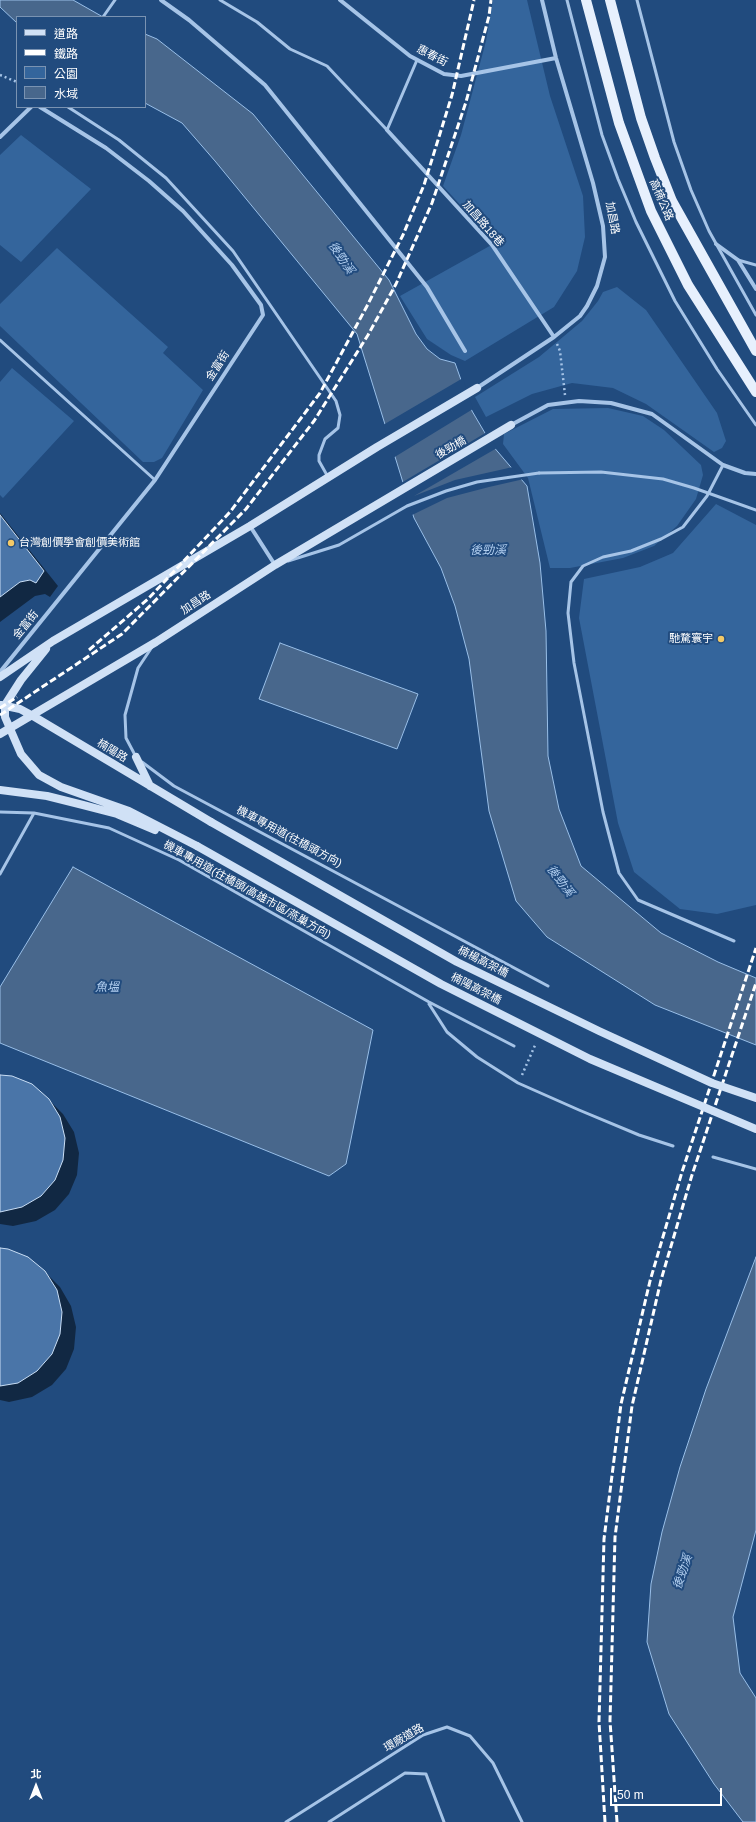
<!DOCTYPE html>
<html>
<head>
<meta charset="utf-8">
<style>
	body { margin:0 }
	#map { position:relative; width:756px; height:1822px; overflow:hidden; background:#214b7e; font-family:Helvetica,"Noto Sans TC",sans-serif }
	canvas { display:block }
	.legend { position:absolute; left:16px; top:16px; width:130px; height:92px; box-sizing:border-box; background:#214b7e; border:1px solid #7a93b2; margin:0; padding:5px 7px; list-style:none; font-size:12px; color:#fff }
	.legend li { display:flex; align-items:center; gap:8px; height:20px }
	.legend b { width:20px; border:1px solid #7a93b2 }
	.north { position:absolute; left:16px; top:1766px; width:40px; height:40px; -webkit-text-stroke:3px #214b7e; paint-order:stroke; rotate:0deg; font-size:11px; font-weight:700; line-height:16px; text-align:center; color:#fff }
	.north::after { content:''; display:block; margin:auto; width:14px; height:18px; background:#fff; clip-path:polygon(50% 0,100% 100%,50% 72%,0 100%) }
	.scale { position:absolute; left:610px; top:1788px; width:112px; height:18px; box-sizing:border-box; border:2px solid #fff; border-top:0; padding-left:5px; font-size:12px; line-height:14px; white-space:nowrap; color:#fff; -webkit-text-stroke:3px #214b7e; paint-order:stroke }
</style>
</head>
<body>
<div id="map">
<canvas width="756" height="1822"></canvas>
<ul class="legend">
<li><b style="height:5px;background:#d0e1f6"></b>道路</li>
<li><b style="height:5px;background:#fff"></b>鐵路</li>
<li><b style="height:11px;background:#34659c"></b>公園</li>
<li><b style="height:11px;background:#48678c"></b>水域</li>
</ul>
<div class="north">北</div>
<div class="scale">50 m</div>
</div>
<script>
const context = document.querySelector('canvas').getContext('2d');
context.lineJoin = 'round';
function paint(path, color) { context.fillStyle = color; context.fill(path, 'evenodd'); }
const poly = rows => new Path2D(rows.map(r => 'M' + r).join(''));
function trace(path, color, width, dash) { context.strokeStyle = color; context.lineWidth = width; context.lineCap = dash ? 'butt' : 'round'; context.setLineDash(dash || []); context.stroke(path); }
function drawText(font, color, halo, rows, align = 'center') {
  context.font = font + ' Helvetica,"Noto Sans TC",sans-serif'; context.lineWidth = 4; context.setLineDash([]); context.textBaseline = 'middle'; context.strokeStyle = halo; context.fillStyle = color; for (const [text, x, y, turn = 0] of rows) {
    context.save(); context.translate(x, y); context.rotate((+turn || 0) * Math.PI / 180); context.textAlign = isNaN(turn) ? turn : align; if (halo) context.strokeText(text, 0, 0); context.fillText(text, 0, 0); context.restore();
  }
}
const green = poly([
	[493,0,527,0,550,96,583,196,585,237,577,271,554,307,465,361,451,355,427,339,400,296,495,243,443,186,461,135,486,41],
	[21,135,91,189,21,262,0,245,0,155],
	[57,248,168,347,163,353,203,390,162,458,154,462,143,462,0,326,0,304],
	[617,287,646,310,717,413,726,441,722,448,714,452,646,404,613,388,572,383,532,394,486,417,475,397,539,357,582,321,598,301,603,292],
	[12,368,74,421,3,498,0,495,0,382],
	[608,408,643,416,664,430,701,465,703,475,696,499,677,526,654,546,623,558,570,568,550,568,528,478,503,444,504,434,553,409],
	[716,504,756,525,756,905,717,914,680,909,634,872,618,823,579,618,584,579,640,567,673,553]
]);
const water = poly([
	[0,0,73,0,103,17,17,17,17,23,0,7,0,0],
	[145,34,157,39,253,114,389,280,416,334,427,349,440,359,455,363,472,411,492,445,527,486,540,563,546,631,548,756,559,809,581,866,661,933,718,962,756,978,756,1045,655,1005,547,937,516,901,489,811,469,659,455,606,441,568,414,518,357,334,215,161,182,123,145,103,145,34],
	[280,643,418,694,397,749,259,699,280,643],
	[73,867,373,1030,346,1164,329,1176,0,1043,0,987,73,867],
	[756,1257,756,1530,733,1617,740,1673,756,1698,756,1822,743,1822,714,1784,669,1714,647,1642,651,1584,662,1532,680,1467,706,1389,756,1257]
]);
const pier = poly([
	[463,378,473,409,393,458,383,425],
	[487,432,497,448,414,496,455,480,513,467,524,479,489,487,447,498,412,515,401,483]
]);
const shadow = poly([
	[0,513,58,586,50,597,45,594,35,596,0,622],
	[0,1076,48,1099,63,1114,74,1132,79,1153,77,1175,69,1194,55,1210,36,1221,13,1226,0,1224],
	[0,1249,45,1272,60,1287,71,1306,76,1327,74,1349,66,1369,52,1385,32,1397,9,1402,0,1400]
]);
const building = poly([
	[0,515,44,571,36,583,30,580,20,582,0,597,0,515],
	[0,1075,12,1076,32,1084,49,1099,60,1117,65,1138,63,1160,55,1180,41,1196,22,1207,0,1212,0,1075],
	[0,1248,8,1249,28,1257,45,1271,57,1290,62,1312,60,1334,52,1354,37,1371,18,1383,0,1386,0,1248]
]);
const path = poly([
	[0,75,17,82],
	[557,344,560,351,565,395],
	[522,1075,536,1043]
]);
const lane = poly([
	[220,0,257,22,290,49,327,66,387,130,417,60],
	[637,0,674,142,691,190,709,231,756,315],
	[103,17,115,0],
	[68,107,119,140,166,178,233,251,336,401,340,415,338,428,325,439,319,455,319,461,328,477],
	[738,260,756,265],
	[0,340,155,480],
	[723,465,707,496,683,527,661,539,631,551,603,557,583,566,571,582,568,613,574,663,603,812,619,873,638,900,734,941],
	[288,561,339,545,407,506,446,491,477,482,539,473],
	[136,757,126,738,125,715,138,668,152,647],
	[142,762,174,786,548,986],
	[0,812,34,813,109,828,179,860,429,1002,514,1046],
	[0,874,34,813],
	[429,1004,447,1032,477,1057,518,1083,579,1110,639,1135,673,1146],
	[713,1157,756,1169],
	[286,1822,423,1735,447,1727,470,1736,493,1763,522,1822],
	[329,1822,405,1773,426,1774,444,1822]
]);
const street = poly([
	[161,0,189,20,265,85,427,287,465,351],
	[340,0,410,56,444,74,461,76,556,58],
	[387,130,492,245,554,337],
	[0,137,31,107],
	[716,244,738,260,756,289],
	[477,388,554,337,580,316,587,306,597,286,605,257,603,226,593,183,556,58,542,0],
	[511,425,548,405,579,401,611,403,652,414,723,465,745,473,756,474],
	[250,526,275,565],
	[0,672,155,480,263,315,261,305,232,265,183,211,149,181,106,148,40,107]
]);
const secondary = poly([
	[46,649,21,680,5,705,5,717,21,754,39,775,61,787,129,811,197,846],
	[0,677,53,641,250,526,377,447,477,388],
	[1,705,20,709,33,716,211,822],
	[0,734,156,642,275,565,511,425],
	[136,757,150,786],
	[0,790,47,796,83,805,117,814,155,830]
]);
const rail = poly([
	[89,650,148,599,230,512,320,393,367,306,403,235,424,185,452,95,474,0],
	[0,708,17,697],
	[0,715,122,634,246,509,314,421,368,335,396,284,432,203,466,102,489,16,491,0],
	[605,1822,599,1722,604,1539,621,1404,650,1281,682,1172,756,948],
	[617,1822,610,1721,615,1537,632,1406,661,1280,692,1175,756,983]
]);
const laneBridge = poly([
	[567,0,602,135,618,179,636,222,675,301,717,369,756,425],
	[539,473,601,472,663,479,694,488,756,510]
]);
const secondaryBridge = poly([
	[211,822,457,962,599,1031,712,1083,756,1098],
	[197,846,441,984,590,1059,756,1129]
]);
const primaryBridge = poly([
	[586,0,619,123,651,211,688,285,756,392],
	[610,0,641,118,655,158,672,201,756,351]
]);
const markers = [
	[11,543,4,"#f3c967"],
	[721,639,4,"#f3c967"]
];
const streetNames = [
	["惠春街",432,56,27],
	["高楠公路",661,200,67],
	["加昌路",612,218,79],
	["加昌路18巷",483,224,49],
	["金富街",218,366,-57],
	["後勁橋",451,448,-30],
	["加昌路",196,603,-33],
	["金富街",26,625,-51],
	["楠陽路",112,751,31],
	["機車專用道(往橋頭方向)",289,837,28],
	["機車專用道(往橋頭/高雄市區/燕巢方向)",247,890,29],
	["楠楊高架橋",483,962,27],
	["楠陽高架橋",476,989,27],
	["環廠道路",404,1738,-30]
];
const poiNames = [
	["台灣創價學會創價美術館",19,543],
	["馳騖寰宇",713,639,"right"]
];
const waterNames = [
	["後勁溪",341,258,56],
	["後勁溪",488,551],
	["後勁溪",560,881,53],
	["魚塭",107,988],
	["後勁溪",683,1572,-71]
];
paint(green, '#34659c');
paint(water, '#48678c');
trace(water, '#99bfe8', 1);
paint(pier, '#214b7e');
paint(shadow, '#0007');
paint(building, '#4a75a8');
trace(building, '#c9def5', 1);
trace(path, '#a6c4e7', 2.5, [2, 3]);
trace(lane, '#a6c4e7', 3);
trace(street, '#a6c4e7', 4);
trace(secondary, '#d0e1f6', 8);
trace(rail, '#fff', 3, [7, 3]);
trace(laneBridge, '#a6c4e7', 3);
trace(secondaryBridge, '#d0e1f6', 8);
trace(primaryBridge, '#e7f0fd', 10);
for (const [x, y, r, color] of markers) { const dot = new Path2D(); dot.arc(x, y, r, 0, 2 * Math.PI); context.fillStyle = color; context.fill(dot); trace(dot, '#214b7e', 1.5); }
drawText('11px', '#fff', '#214b7e', streetNames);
drawText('11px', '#fff', '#214b7e', poiNames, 'left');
drawText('italic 12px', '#b1ceef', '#214b7e', waterNames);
</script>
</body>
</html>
